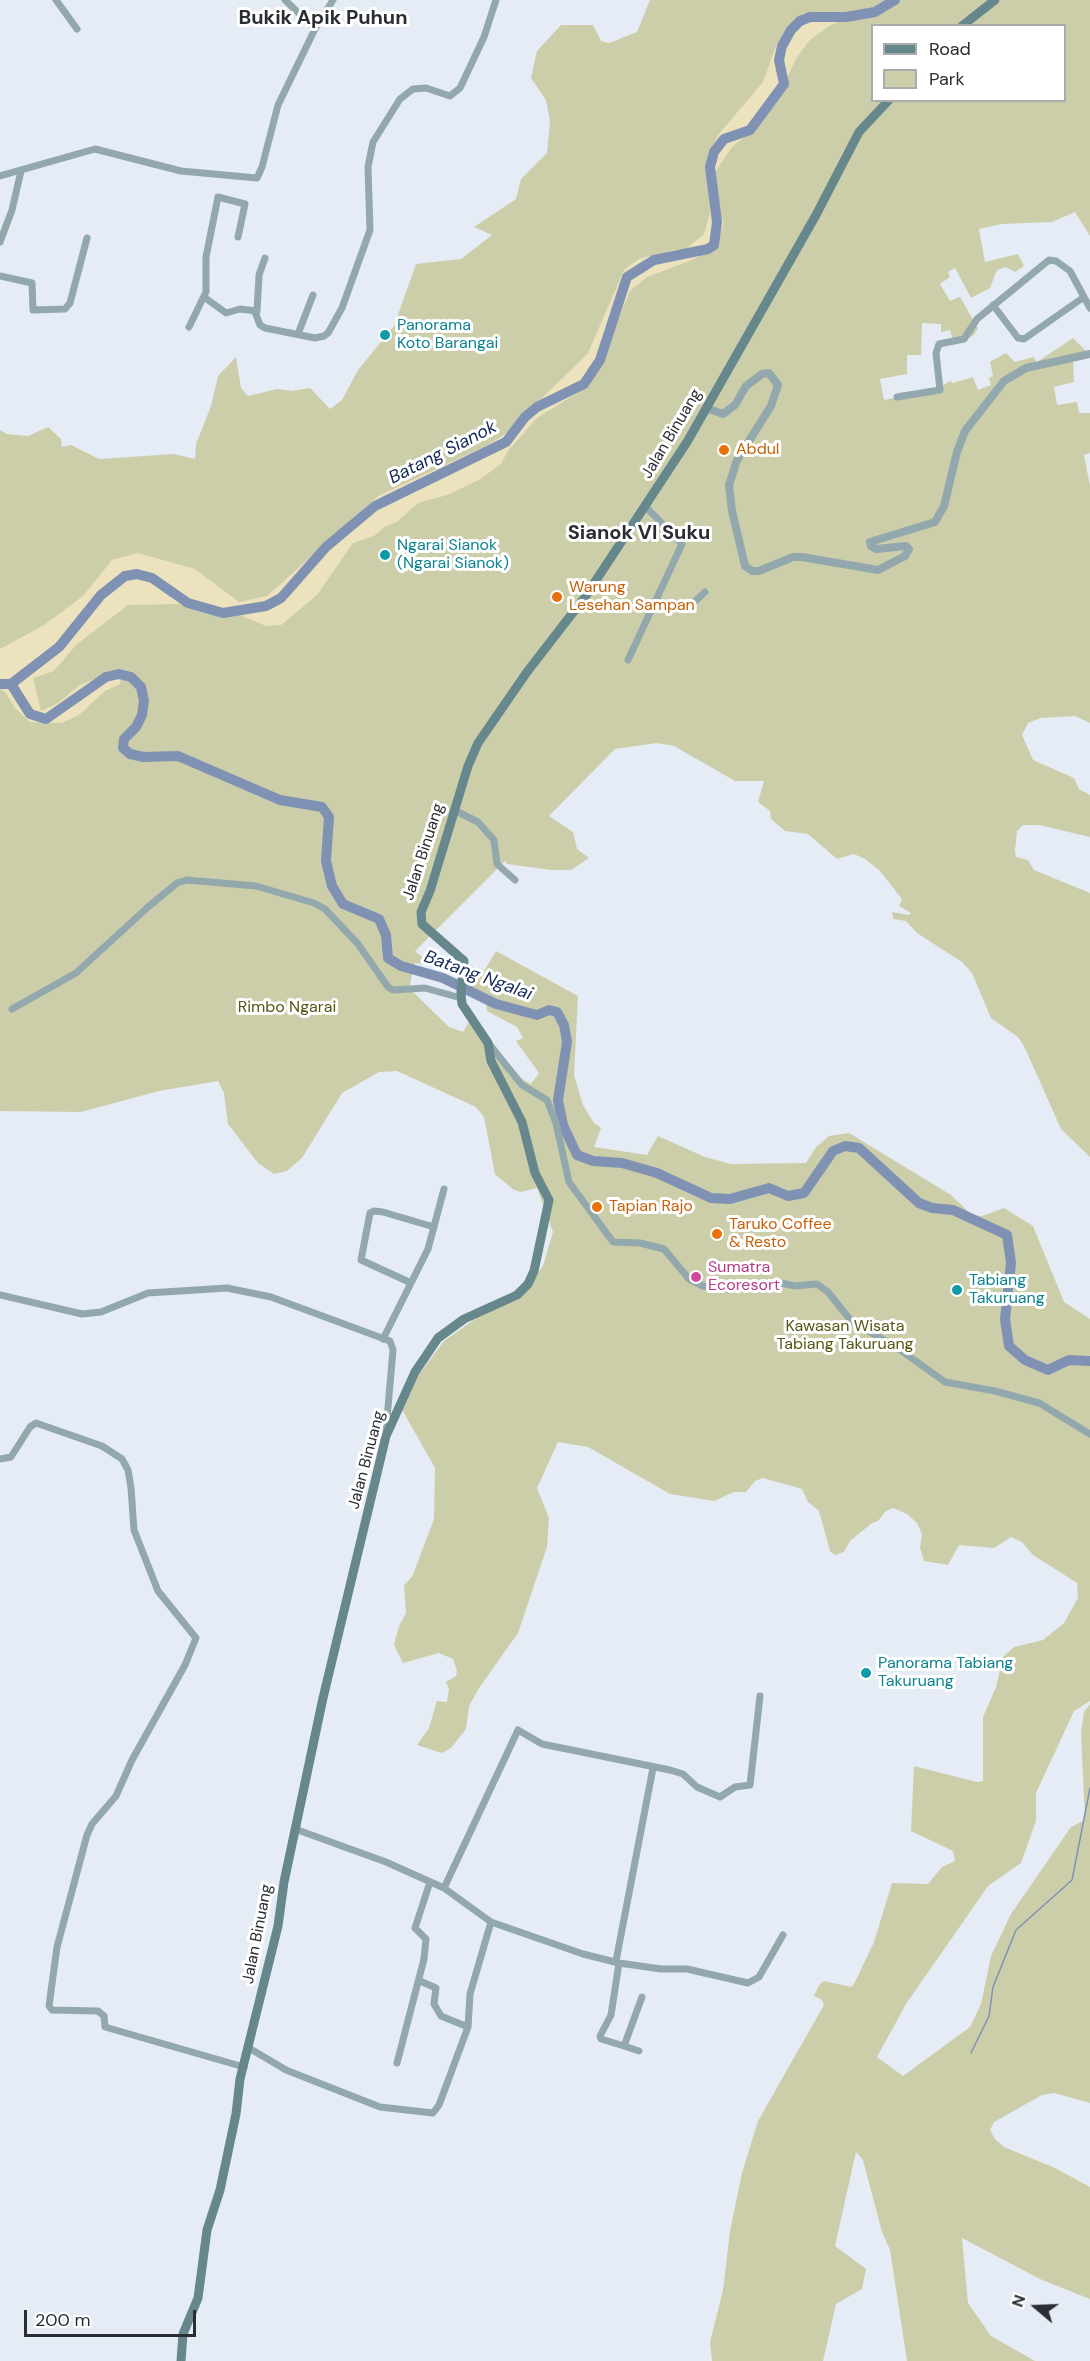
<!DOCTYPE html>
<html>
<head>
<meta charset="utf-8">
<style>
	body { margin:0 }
	#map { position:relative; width:1090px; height:2361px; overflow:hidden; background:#e5ecf5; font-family:"DM Sans",sans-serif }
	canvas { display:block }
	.legend { position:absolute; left:871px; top:24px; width:195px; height:78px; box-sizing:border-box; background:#fff; border:2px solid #aaabad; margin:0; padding:8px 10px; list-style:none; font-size:18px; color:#2a2d31 }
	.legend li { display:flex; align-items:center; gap:12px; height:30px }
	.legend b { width:30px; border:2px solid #aaabad }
	.north { position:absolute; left:1006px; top:2277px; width:60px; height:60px; -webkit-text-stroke:4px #fff; paint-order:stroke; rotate:289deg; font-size:16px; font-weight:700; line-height:24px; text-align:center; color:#2a2d31 }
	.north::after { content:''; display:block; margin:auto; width:21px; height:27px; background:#2a2d31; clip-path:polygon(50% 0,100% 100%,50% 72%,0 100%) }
	.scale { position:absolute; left:24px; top:2310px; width:172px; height:27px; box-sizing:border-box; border:3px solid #2a2d31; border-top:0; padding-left:8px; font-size:18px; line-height:21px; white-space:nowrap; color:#2a2d31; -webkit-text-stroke:4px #fff; paint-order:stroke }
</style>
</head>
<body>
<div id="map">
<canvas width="1090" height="2361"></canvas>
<ul class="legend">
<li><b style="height:8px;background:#66878c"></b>Road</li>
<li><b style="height:16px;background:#ccceaa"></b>Park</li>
</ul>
<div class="north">N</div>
<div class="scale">200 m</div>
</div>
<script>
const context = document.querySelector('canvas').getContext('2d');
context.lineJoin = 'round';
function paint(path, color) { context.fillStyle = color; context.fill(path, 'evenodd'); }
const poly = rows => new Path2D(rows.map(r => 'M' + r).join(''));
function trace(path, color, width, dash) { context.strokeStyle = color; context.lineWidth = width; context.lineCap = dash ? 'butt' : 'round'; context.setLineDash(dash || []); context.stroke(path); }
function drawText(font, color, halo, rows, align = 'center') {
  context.font = font + ' "DM Sans",sans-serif'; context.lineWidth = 6; context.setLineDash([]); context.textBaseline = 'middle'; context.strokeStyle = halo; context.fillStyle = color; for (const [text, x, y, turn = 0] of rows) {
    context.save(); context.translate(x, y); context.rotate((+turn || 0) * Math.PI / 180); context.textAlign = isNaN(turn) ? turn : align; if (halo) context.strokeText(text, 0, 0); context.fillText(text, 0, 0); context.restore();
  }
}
const green = poly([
	[650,0,1090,0,1090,236,1075,212,1052,222,1001,224,979,229,985,262,1018,254,1024,266,1015,272,1006,267,997,270,990,288,971,298,955,268,948,272,950,277,940,284,950,301,960,297,978,328,974,335,964,341,952,338,950,330,941,332,941,324,922,323,921,355,907,355,907,374,880,379,884,400,898,397,898,393,939,388,950,381,953,383,973,377,978,390,991,385,989,378,993,376,990,362,1006,353,1015,362,1033,357,1037,362,1073,338,1087,352,1073,361,1074,382,1054,387,1057,405,1077,402,1079,413,1090,413,1090,453,1084,455,1090,486,1090,723,1075,716,1041,718,1028,723,1022,735,1033,760,1074,778,1079,789,1090,795,1090,837,1039,825,1023,825,1017,831,1015,851,1016,857,1028,860,1034,870,1090,893,1090,1157,1061,1129,1025,1048,1018,1037,991,1018,972,973,962,962,917,933,906,921,893,919,892,912,909,915,911,913,899,906,902,899,879,870,865,859,854,854,837,859,808,834,785,831,771,819,770,811,758,802,764,781,735,781,674,746,657,743,615,749,549,816,573,832,577,849,589,858,571,870,551,870,507,864,505,861,415,951,433,966,415,963,409,988,449,1027,463,1032,473,1015,517,1076,531,1084,539,1073,516,1041,523,1038,517,1027,487,1011,486,1000,462,985,464,962,483,973,496,951,578,996,574,1075,583,1105,594,1123,601,1128,594,1147,647,1155,658,1136,705,1157,731,1164,806,1163,816,1147,829,1136,849,1133,951,1195,972,1215,982,1216,1004,1208,1033,1226,1064,1302,1090,1319,1090,1701,1074,1711,1036,1793,1036,1821,1021,1863,988,1886,906,2004,877,2057,903,2076,970,2027,981,2004,991,1956,1011,1914,1071,1827,1085,1820,1081,1732,1084,1712,1090,1704,1090,2103,1054,2093,1042,2095,994,2122,990,2130,995,2139,1004,2147,1055,2168,1090,2187,1090,2299,1040,2279,962,2238,968,2303,991,2336,1035,2361,907,2361,890,2250,882,2232,863,2160,856,2152,835,2246,866,2269,862,2289,836,2304,823,2361,712,2361,710,2342,723,2290,730,2231,742,2173,758,2121,824,2005,822,2000,814,1996,819,1985,824,1981,851,1987,854,1984,874,1942,892,1883,928,1884,942,1867,955,1861,953,1851,911,1831,914,1766,977,1782,983,1781,983,1717,996,1687,1003,1657,1014,1647,1043,1640,1064,1623,1078,1598,1077,1583,1033,1555,1022,1542,1011,1537,994,1548,959,1545,948,1565,924,1561,920,1548,922,1534,917,1523,907,1514,893,1508,886,1511,878,1521,872,1523,850,1541,844,1552,835,1555,830,1551,819,1511,808,1502,802,1489,763,1478,755,1481,746,1492,734,1492,714,1501,670,1494,588,1447,558,1442,537,1488,549,1518,547,1547,518,1633,479,1688,469,1706,466,1729,451,1748,442,1753,417,1745,429,1728,437,1701,447,1702,449,1689,446,1682,456,1676,457,1671,453,1659,439,1653,403,1663,394,1645,399,1626,406,1613,404,1585,412,1577,434,1519,435,1468,401,1408,417,1377,444,1341,536,1276,543,1266,553,1232,537,1188,521,1192,514,1190,495,1174,484,1117,476,1107,397,1071,379,1072,342,1093,302,1158,287,1171,274,1174,258,1163,228,1124,224,1093,218,1081,159,1091,81,1112,0,1111,0,430,7,434,28,436,48,427,61,439,62,447,71,445,99,459,174,454,195,459,196,444,211,406,218,376,236,357,241,388,248,396,277,389,292,391,310,388,330,409,342,400,358,370,394,326,416,264,461,259,492,235,474,227,516,199,521,179,547,153,550,121,546,100,531,78,537,51,561,25,593,25,601,41,609,43,637,32],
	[872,26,1064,26,1064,100,872,100]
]);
const sand = poly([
	[867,9,829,26,810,40,797,57,775,103,757,127,732,147,715,172,717,206,724,223,717,245,692,260,647,277,630,291,595,375,582,390,537,418,508,451,501,464,479,480,447,495,418,503,397,522,386,526,374,536,353,543,317,595,281,625,266,626,240,615,178,604,128,605,76,645,54,671,33,678,41,711,58,703,80,685,121,669,120,684,105,691,79,715,62,723,30,722,15,708,5,692,0,689,0,649,44,625,83,596,112,560,138,553,195,569,239,602,267,596,378,496,488,445,509,431,588,353,624,270,639,259,673,250,686,249,704,234,710,213,708,159,718,135,763,82,776,46,803,13,833,14]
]);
const stream = poly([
	[971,2053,989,2016,993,1987,1016,1930,1072,1880,1090,1788]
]);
const river = poly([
	[0,684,11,684,59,647,101,595,125,576,137,574,152,578,188,603,223,613,266,606,281,598,326,547,375,506,506,442,525,417,537,407,584,384,600,360,627,277,654,260,708,249,714,245,717,222,710,167,714,152,724,139,750,130,784,84,779,60,782,46,791,30,800,21,810,17,846,17,875,12,895,0],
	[11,684,30,714,46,719,106,677,119,674,131,677,141,687,144,701,142,715,136,727,124,739,123,748,130,754,144,757,178,756,280,800,322,807,329,817,326,861,332,886,343,904,379,919,386,935,388,958,401,966,443,978,496,1004,537,1015,549,1010,557,1012,564,1025,567,1042,558,1100,563,1125,577,1155,593,1161,622,1163,657,1173,711,1198,730,1199,769,1188,788,1196,804,1193,833,1151,845,1146,859,1148,919,1203,932,1208,953,1210,1007,1235,1011,1263,1005,1319,1009,1346,1025,1360,1048,1370,1069,1360,1090,1361]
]);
const minor = poly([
	[56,0,77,29],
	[285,0,315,29],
	[0,176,95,149,181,171,257,178,262,167,278,105,315,29,333,0],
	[0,242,12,210,21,171],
	[0,276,32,283,33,310,65,309,70,303,87,238],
	[204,297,226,313,240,309,257,311,259,275,265,258],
	[993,305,1018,338,1024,339,1084,297],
	[255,312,260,325,265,328,315,338,324,336,328,333,342,308,370,230,368,167,373,142,400,99,413,89,426,88,450,96,460,88,484,37,496,0],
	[189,327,206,292,206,257,218,197,245,204,238,237],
	[298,334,313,295],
	[897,397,940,390,936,353,939,344,964,339,977,319,1049,260,1056,261,1070,271,1090,308],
	[656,602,692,604,705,592],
	[628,660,682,544,645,506],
	[454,810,478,822,494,840,497,864,515,880],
	[12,1009,76,973,148,907,177,883,187,880,256,886,314,903,325,909,358,944,388,987,393,990,425,988,461,998],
	[489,1044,522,1085,547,1100,556,1123,569,1182,613,1242,640,1243,664,1249,689,1279,703,1286,726,1289,776,1282,795,1286,817,1284,828,1292,852,1322,896,1347,945,1382,995,1391,1039,1403,1090,1434],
	[409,1282,361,1260,370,1213,374,1211,383,1212,434,1227],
	[0,1295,82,1314,101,1312,148,1293,227,1288,271,1297,390,1341,393,1350,386,1430],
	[383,1339,428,1249,444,1189],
	[0,1459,11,1457,30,1427,36,1423,102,1446,122,1459,128,1470,131,1488,134,1530,158,1591,196,1638,185,1665,132,1760,116,1796,92,1824,87,1835,57,1947,49,2006,52,2010,98,2011,104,2016,105,2027,244,2067],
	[295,1829,386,1862,444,1888,491,1922,583,1954,619,1963,661,1969,687,1969,748,1983,759,1977,783,1935],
	[444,1888,518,1730,542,1744,670,1770,683,1774,697,1787,720,1797,735,1787,750,1785,760,1696],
	[616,1961,653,1768],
	[619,1963,611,2015,600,2036,601,2039,624,2046],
	[420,1981,436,1988,434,2004,441,2016,468,2027],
	[249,2048,286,2070,380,2107,433,2113,439,2105,468,2027,470,1994,491,1922],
	[639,2051,624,2046,642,1997],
	[397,2063,424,1959,426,1939,415,1928,430,1882]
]);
const tertiary = poly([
	[704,412,709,409,723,414,735,405,746,386,762,374,769,373,778,385,771,406,737,460,729,485,732,511,745,566,752,571,759,571,793,557,802,557,878,570,905,556,909,549,906,546,876,549,871,546,870,542,935,522,944,506,957,452,965,431,1004,381,1026,368,1090,354]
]);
const secondary = poly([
	[962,26,995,0],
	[181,2361,183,2334,198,2298,207,2230,220,2190,236,2114,240,2079,278,1926,284,1882,323,1698,386,1436,415,1372,438,1338,464,1319,517,1295,528,1284,534,1271,549,1200,535,1173,522,1122,491,1061,488,1043,462,1004,461,993,464,961,422,924,421,912,430,891,468,766,478,743,527,672,585,597,687,442,816,215,859,132,889,100]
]);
const markers = [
	[385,335,6,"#0f9aa8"],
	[724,450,6,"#e8710a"],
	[385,555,6,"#0f9aa8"],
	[557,597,6,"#e8710a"],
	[597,1207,6,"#e8710a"],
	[717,1234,6,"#e8710a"],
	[696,1277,6,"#d1479c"],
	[957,1290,6,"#0f9aa8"],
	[866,1673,6,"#0f9aa8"]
];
const cultureNames = [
	["Panorama",397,326],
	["Koto Barangai",397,344],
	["Ngarai Sianok",397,546],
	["(Ngarai Sianok)",397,564],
	["Tabiang",969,1281],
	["Takuruang",969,1299],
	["Panorama Tabiang",878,1664],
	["Takuruang",878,1682]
];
const streetNames = [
	["Jalan Binuang",672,434,-59],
	["Jalan Binuang",424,852,-72],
	["Jalan Binuang",367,1460,-75],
	["Jalan Binuang",258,1934,-79]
];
const foodNames = [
	["Abdul",736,450],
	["Warung",569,588],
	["Lesehan Sampan",569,606],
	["Tapian Rajo",609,1207],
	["Taruko Coffee",729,1225],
	["& Resto",729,1243]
];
const parkNames = [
	["Rimbo Ngarai",287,1008],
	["Kawasan Wisata",845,1327],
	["Tabiang Takuruang",845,1345]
];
const hotelNames = [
	["Sumatra",708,1268],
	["Ecoresort",708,1286]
];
const waterNames = [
	["Batang Sianok",443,453,-27],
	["Batang Ngalai",478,976,20]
];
const quarterNames = [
	["Bukik Apik Puhun",323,19],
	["Sianok VI Suku",639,534]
];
paint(green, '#ccceaa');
paint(sand, '#ece2bd');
trace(stream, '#8092b4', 1.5);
trace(river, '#8092b4', 10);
trace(minor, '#92a8ac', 7);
trace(tertiary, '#92a8ac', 8);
trace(secondary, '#66878c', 9);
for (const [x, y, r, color] of markers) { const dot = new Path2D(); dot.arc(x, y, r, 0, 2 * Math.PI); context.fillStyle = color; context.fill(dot); trace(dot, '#fff', 2); }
drawText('16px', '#0d838f', '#fff', cultureNames, 'left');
drawText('16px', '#2a2d31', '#fff', streetNames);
drawText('16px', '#c56008', '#fff', foodNames, 'left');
drawText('16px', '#555615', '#fff', parkNames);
drawText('16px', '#b23c85', '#fff', hotelNames, 'left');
drawText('italic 18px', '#132854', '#fff', waterNames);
drawText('bold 20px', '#2a2d31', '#fff', quarterNames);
</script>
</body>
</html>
